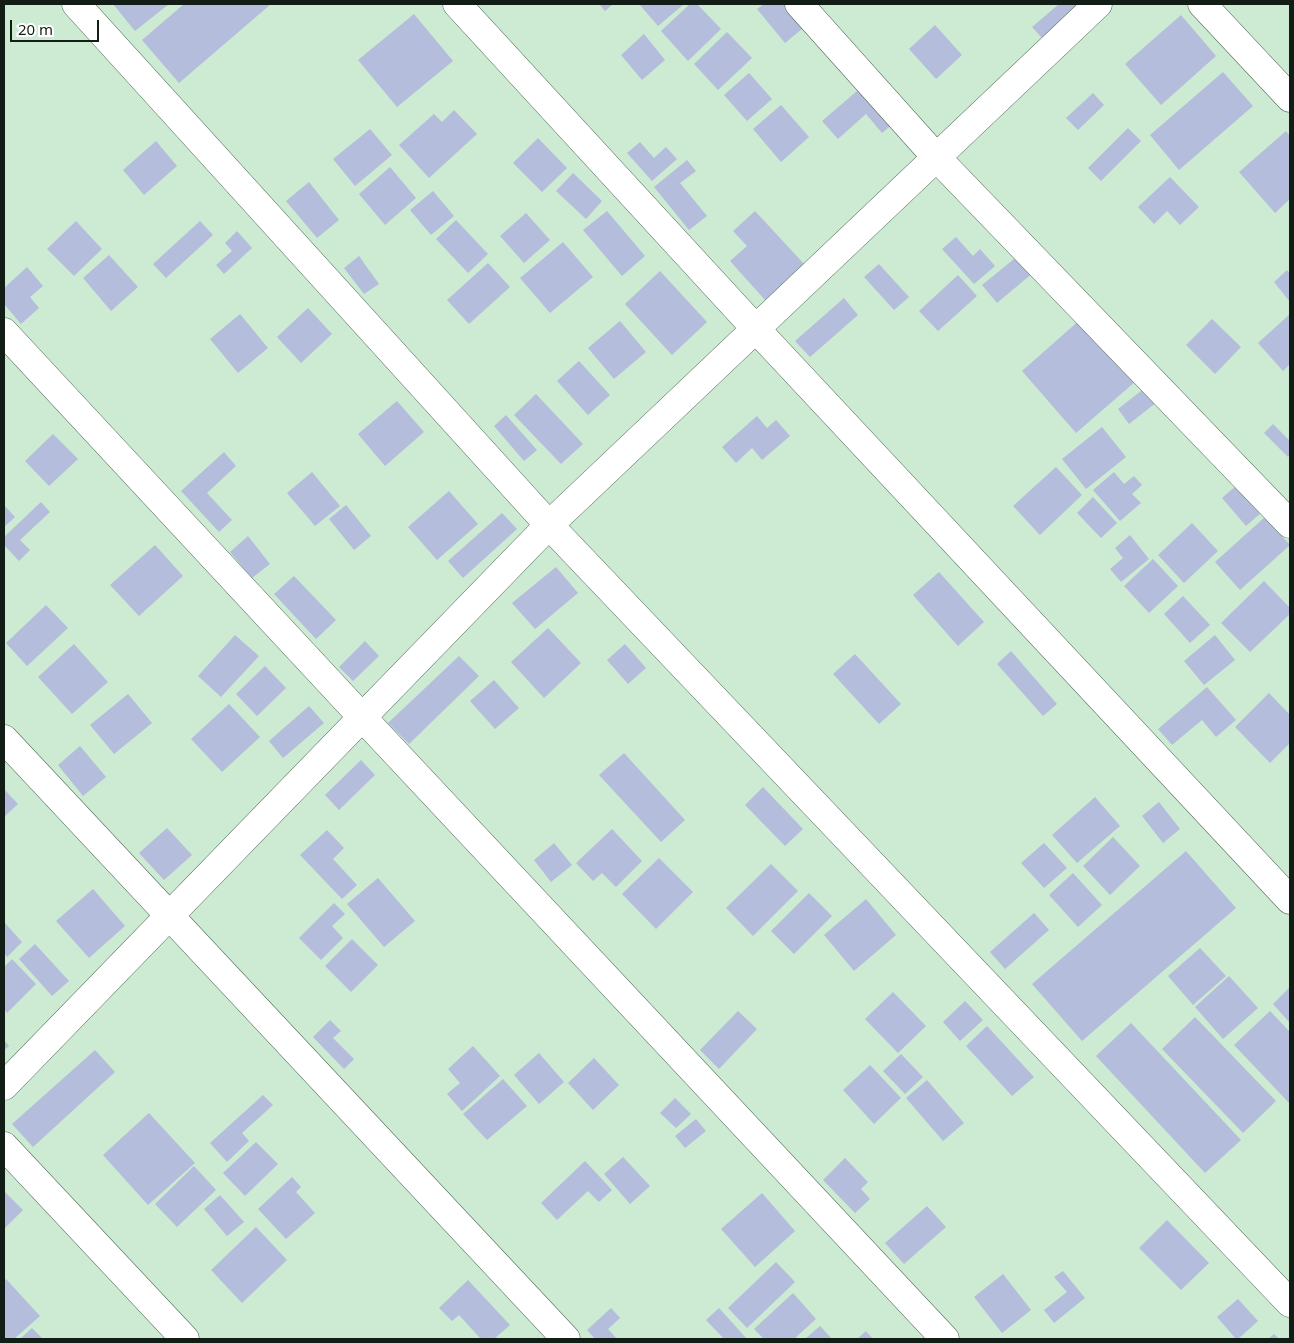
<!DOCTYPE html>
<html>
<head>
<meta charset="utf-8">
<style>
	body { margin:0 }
	#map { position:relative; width:1294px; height:1343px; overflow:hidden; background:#cdead3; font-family:"Noto Sans",sans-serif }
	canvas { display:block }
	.frame { position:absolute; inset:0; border:5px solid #121d15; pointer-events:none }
	.scale { position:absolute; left:10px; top:20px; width:89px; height:22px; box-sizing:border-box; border:2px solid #121d15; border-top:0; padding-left:6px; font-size:15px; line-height:18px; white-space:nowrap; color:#121d15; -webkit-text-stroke:4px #fff; paint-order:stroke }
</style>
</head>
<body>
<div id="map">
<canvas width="1294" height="1343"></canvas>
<div class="frame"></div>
<div class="scale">20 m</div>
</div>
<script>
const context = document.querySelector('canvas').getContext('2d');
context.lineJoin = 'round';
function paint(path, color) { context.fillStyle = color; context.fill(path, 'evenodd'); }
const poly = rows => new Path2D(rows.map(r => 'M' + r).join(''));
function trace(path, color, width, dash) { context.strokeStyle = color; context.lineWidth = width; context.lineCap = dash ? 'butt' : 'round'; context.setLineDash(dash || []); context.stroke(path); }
const building = poly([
	[113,4,169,4,135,31],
	[184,4,271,4,179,83,142,40],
	[599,4,613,4,605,11],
	[639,4,684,4,658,26],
	[690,4,697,4,721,29,688,61,661,31],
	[764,4,791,4,808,24,785,43,757,9],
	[1059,4,1082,4,1042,38,1032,27],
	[414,14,453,61,397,107,358,60],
	[1181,15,1216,56,1161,105,1125,64],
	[935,25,962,55,936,79,909,49],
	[727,32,752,58,718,90,694,64],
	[644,34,665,60,642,80,621,55],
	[1223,72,1253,106,1179,170,1150,135],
	[749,73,772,99,747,121,724,95],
	[864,85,896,121,882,133,866,114,838,139,822,121],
	[1093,93,1104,105,1078,130,1066,118],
	[781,105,809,137,781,162,753,129],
	[454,110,477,134,429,178,399,145,434,114,442,122],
	[1128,128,1141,141,1101,181,1088,168],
	[370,129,392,155,355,186,333,159],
	[1286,131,1290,136,1290,199,1275,213,1239,172],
	[538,138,567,168,542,192,513,163],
	[156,141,177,166,144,195,123,170],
	[640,142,654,158,666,147,677,159,652,181,627,153],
	[687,160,696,171,680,183,707,216,689,230,654,187],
	[390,167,416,198,385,225,359,194],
	[573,173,602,201,586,219,556,191],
	[1170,177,1199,207,1180,225,1167,211,1154,224,1138,207],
	[309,182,339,220,317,238,286,201],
	[433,191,454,216,431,235,410,210],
	[607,211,645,256,622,276,583,230],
	[755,211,805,265,766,301,730,261,747,246,733,231],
	[526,213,550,240,524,263,500,236],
	[456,220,488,254,468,273,436,239],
	[76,221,102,249,74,276,47,249],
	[200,221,213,235,166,278,153,264],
	[237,231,252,248,224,274,216,265,232,251,225,243],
	[956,237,973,256,980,249,995,266,974,284,942,249],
	[563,242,593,277,550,313,520,278],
	[109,255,138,287,111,311,83,278],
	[1019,255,1034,272,997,303,982,285],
	[359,256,379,284,364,294,344,268],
	[488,263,510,287,469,324,447,300],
	[879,264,909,297,894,310,864,277],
	[27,267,43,286,30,297,39,308,21,324,4,304,4,288],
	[1287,270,1290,274,1290,302,1274,282],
	[660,271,707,322,672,355,625,304],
	[958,275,977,296,938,331,919,311],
	[844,298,858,315,810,357,795,341],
	[308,308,332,334,301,363,277,337],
	[240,314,268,348,238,373,210,339],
	[1290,314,1290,364,1283,371,1258,343],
	[1082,318,1136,381,1076,433,1022,371],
	[1212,319,1241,347,1215,374,1186,345],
	[620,321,646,352,614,379,588,348],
	[579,361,610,395,588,415,557,381],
	[1146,387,1157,402,1129,424,1118,409],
	[536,394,583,444,561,464,514,415],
	[397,401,424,432,385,466,358,434],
	[506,415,537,450,524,461,494,426],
	[757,416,767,428,776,420,790,436,762,460,752,448,736,463,722,447],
	[1273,424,1290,441,1290,454,1288,457,1264,433],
	[1102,427,1126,457,1086,489,1062,459],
	[53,434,78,459,49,486,25,461],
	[224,452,236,466,207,493,232,520,219,532,181,491],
	[1056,467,1082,495,1040,535,1013,506],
	[312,472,340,506,315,526,287,493],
	[1114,472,1124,484,1134,476,1142,485,1132,494,1141,503,1120,521,1093,490],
	[1238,484,1262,512,1246,526,1222,498],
	[449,491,478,524,437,560,408,527],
	[1093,497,1117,523,1101,538,1077,513],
	[41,502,50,512,20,540,30,550,19,561,4,545,4,537],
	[4,505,15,517,4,527],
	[346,505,371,536,354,550,329,519],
	[502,513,517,529,463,578,448,561],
	[1265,517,1290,545,1240,590,1215,562],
	[1192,523,1218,551,1184,583,1158,555],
	[1130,535,1149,559,1121,582,1110,569,1123,558,1115,548],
	[248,536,270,564,252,578,230,552],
	[155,545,183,576,139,616,110,585],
	[1153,559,1178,586,1149,613,1124,586],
	[556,567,578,593,535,629,512,603],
	[939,572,984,622,958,646,913,595],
	[294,576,336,620,316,639,274,594],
	[1264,581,1290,608,1290,614,1250,652,1221,623],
	[1183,596,1210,625,1190,643,1164,614],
	[46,605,68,628,27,666,6,643],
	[548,628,581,663,544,698,511,662],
	[235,635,259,656,221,697,198,676],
	[1215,635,1235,660,1204,685,1184,661],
	[365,641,379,656,353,681,339,667],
	[74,644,108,682,72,714,38,677],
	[625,644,646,668,628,684,607,660],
	[1011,651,1057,704,1043,716,997,664],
	[855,654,901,704,879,724,833,674],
	[459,656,479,676,409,744,388,723],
	[265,666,286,688,257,716,236,694],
	[494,680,519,708,495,729,470,701],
	[1207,687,1236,720,1216,737,1202,720,1172,745,1158,729],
	[1269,693,1290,715,1290,743,1270,763,1235,727],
	[128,694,152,723,114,754,90,725],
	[229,704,260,737,222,772,191,739],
	[309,706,324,723,283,758,269,741],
	[80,746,106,777,83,796,58,765],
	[624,753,685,820,661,842,599,775],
	[361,760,375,775,339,810,325,795],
	[763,787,803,829,785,846,745,805],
	[4,789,18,804,4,817],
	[1095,797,1120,826,1077,863,1052,835],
	[1159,802,1180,829,1163,843,1142,816],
	[167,828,192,855,164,880,139,853],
	[612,829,642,861,616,887,602,873,593,881,576,863],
	[327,830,344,848,333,859,357,885,342,899,300,855],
	[1113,837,1140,866,1110,895,1083,866],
	[554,843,572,865,551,882,534,860],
	[1044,843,1067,868,1044,888,1021,863],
	[1186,851,1236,908,1082,1041,1032,984],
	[659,858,693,892,656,929,622,894],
	[771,864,798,891,753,936,726,908],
	[1073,873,1102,905,1078,927,1049,895],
	[378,878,415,921,384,947,347,904],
	[93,889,125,926,89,958,56,921],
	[809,893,832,916,794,954,771,931],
	[866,899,896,935,854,971,824,935],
	[334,903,345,914,332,926,343,938,321,960,299,938],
	[1034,913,1049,930,1005,969,990,952],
	[4,922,22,942,7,957,4,953],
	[352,939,378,965,351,992,325,966],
	[35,944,69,981,52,996,19,959],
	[1200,948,1226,976,1193,1005,1168,976],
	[12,959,36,984,7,1013,4,1009,4,967],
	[1229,976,1258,1008,1223,1039,1195,1007],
	[1290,987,1290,1023,1273,1004],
	[893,992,926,1026,898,1053,865,1019],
	[965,1001,983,1020,960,1041,943,1022],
	[738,1011,757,1029,719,1069,700,1050],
	[1270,1011,1290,1032,1290,1104,1234,1045],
	[1195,1017,1276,1101,1243,1133,1162,1049],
	[330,1020,341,1031,333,1038,354,1059,344,1069,313,1037],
	[1131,1023,1241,1140,1205,1173,1096,1056],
	[987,1026,1034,1077,1012,1096,966,1046],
	[4,1040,9,1046,4,1050],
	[473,1046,500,1076,462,1111,447,1094,460,1083,448,1069],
	[95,1050,115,1072,33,1147,12,1124],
	[539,1053,564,1082,539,1104,514,1075],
	[901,1054,923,1077,905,1094,883,1071],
	[594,1058,619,1085,593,1110,568,1083],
	[870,1065,901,1098,874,1124,843,1090],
	[503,1079,527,1106,487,1140,463,1114],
	[927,1080,964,1123,943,1141,906,1098],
	[263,1095,273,1105,242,1133,249,1141,227,1162,210,1143],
	[675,1098,691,1114,676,1128,660,1113],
	[149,1113,195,1163,148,1205,103,1155],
	[696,1119,706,1131,685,1148,675,1136],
	[256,1142,278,1164,245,1196,223,1173],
	[623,1157,650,1186,630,1204,604,1174],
	[845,1158,868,1182,861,1189,870,1199,855,1213,823,1180],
	[585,1161,612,1190,599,1202,588,1191,557,1220,541,1203],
	[194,1166,216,1190,177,1227,155,1204],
	[292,1177,301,1187,296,1192,315,1213,286,1239,258,1209],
	[4,1191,23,1210,4,1229],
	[762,1193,795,1231,755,1267,721,1229],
	[220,1195,244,1222,227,1236,204,1209],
	[927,1206,946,1227,904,1264,885,1243],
	[1167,1220,1209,1263,1181,1290,1139,1248],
	[256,1227,287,1260,242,1303,211,1270],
	[776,1262,795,1282,747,1328,728,1308],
	[1063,1271,1085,1298,1054,1323,1044,1310,1067,1292,1054,1277],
	[1003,1274,1031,1310,1002,1333,974,1297],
	[6,1279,40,1316,14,1339,4,1339,4,1281],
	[468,1280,510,1325,494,1339,481,1339,459,1315,452,1321,439,1308],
	[793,1293,816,1319,794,1339,764,1339,754,1329],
	[1238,1299,1258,1321,1238,1339,1236,1339,1217,1317],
	[611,1308,620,1318,608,1329,617,1339,595,1339,587,1330],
	[719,1308,747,1339,724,1339,706,1320],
	[820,1326,832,1339,805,1339],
	[32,1328,43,1339,20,1339],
	[866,1331,873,1339,857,1339],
	[1274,1334,1279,1339,1268,1339]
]);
const minor = poly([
	[76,4,549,525,1290,1303],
	[457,4,755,328,1290,900],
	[799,4,936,157,1290,524],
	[1202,4,1290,98],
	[4,332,362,717,945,1339],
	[4,739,566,1339],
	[4,1086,549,525,1098,4],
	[4,1146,185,1339]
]);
paint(building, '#b4bddb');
trace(minor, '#4f6955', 29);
trace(minor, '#fff', 28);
</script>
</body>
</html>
